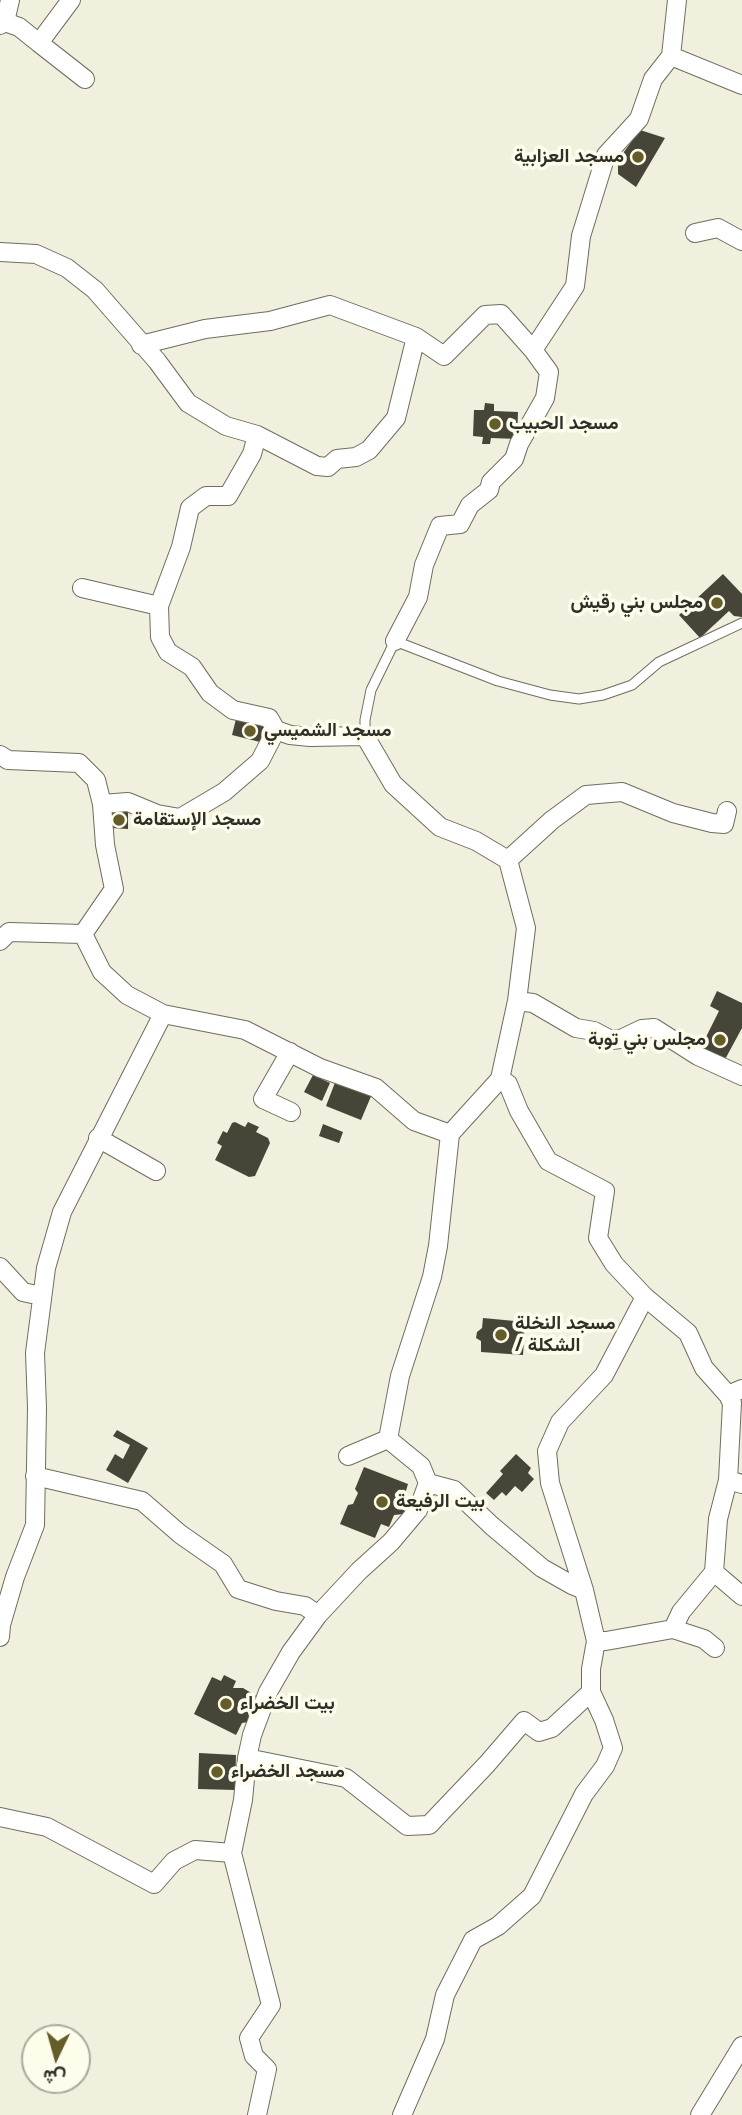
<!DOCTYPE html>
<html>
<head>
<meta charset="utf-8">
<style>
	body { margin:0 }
	#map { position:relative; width:742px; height:2115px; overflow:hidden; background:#f1efdd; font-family:"Noto Sans",Vazirmatn,sans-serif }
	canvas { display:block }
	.north { position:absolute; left:21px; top:2024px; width:70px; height:70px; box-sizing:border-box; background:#fefceb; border:2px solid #abaa9d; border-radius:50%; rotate:185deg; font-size:19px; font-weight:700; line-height:28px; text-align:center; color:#2f2f28 }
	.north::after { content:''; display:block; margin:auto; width:24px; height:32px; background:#645d29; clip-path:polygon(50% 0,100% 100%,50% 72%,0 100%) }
</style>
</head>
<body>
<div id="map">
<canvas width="742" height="2115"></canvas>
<div class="north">ش</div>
</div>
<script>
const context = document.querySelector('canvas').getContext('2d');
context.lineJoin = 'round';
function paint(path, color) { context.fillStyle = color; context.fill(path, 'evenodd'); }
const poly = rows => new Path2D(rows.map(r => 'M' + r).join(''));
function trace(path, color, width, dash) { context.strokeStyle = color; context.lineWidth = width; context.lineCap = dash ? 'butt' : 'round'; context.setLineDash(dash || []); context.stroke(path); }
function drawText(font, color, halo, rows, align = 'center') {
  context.font = font + ' "Noto Sans",Vazirmatn,sans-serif'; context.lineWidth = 7; context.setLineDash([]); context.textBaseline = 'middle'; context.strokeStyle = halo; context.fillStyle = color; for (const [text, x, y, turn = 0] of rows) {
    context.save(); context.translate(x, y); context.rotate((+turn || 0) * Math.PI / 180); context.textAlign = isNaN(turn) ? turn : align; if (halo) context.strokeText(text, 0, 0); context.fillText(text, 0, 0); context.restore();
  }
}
const building = poly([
	[640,130,665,138,636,187,618,174,618,160],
	[485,403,494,404,494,411,518,412,517,439,491,438,490,444,482,444,483,437,473,436,474,410,484,410],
	[723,574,742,594,742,617,734,616,729,611,700,638,679,615],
	[236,719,268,727,264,743,232,735],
	[111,812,128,812,128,829,111,828],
	[717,991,742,1003,742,1028,722,1065,698,1053,719,1011,710,1006],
	[313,1075,330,1083,322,1101,304,1092],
	[336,1080,372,1094,361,1120,326,1106],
	[235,1122,245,1127,248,1122,259,1127,256,1132,268,1138,270,1143,255,1176,249,1177,215,1160,222,1146,217,1143,223,1131,227,1133,232,1123],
	[323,1124,343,1132,339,1143,319,1136],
	[483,1318,525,1322,523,1355,481,1352,481,1341,476,1338,477,1332,482,1328],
	[117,1430,148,1448,128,1483,106,1470,115,1454,123,1459,130,1445,113,1436],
	[516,1454,531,1468,528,1473,534,1479,522,1492,515,1486,506,1496,502,1492,494,1500,486,1493,503,1474,500,1471],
	[364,1467,408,1484,405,1494,410,1500,404,1514,394,1515,389,1527,381,1524,375,1538,340,1524,348,1505,353,1504,358,1493,355,1489],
	[224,1675,236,1681,233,1688,243,1688,258,1697,251,1710,251,1717,248,1722,242,1723,236,1735,194,1714,212,1677,221,1681],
	[199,1753,236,1755,235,1790,198,1789]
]);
const lane = poly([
	[365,736,365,720,371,690,395,641,498,681,550,695,579,699,603,695,632,685,659,662,742,623]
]);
const street = poly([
	[5,22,10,0],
	[0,25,5,22,19,27,39,43,71,0],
	[39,43,85,79],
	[671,56,742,85],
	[695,233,718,228,742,241],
	[0,252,36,254,67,268,95,290,157,361,188,403,226,426,257,435,317,466,328,467,337,459,356,457,369,450,396,418,416,337],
	[141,345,205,329,270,321,330,305,416,337,444,356,485,315,501,314,533,350],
	[82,588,159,606,160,637,168,652,192,667,210,693,233,710,269,718,276,730],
	[159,606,181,547,190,508,206,496,228,496,252,454,257,435],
	[395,641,418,597,424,565,440,526,460,524,470,505,489,490,491,482,514,459,519,444,545,398,549,372,533,350,575,286,581,236,606,155,639,119,653,79,671,56,677,0],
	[0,755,8,760,79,763,96,780,102,804,105,845,114,889,83,934,102,972,127,995,163,1014,62,1212,46,1268,35,1353,37,1408,35,1525,15,1577,1,1625,0,1637],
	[102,804,128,802,157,814,180,818,224,792,260,761,276,730,290,735,310,737,365,736,393,784,440,827,476,841,508,860,526,928,517,1001,500,1079,450,1134],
	[508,860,552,820,586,795,622,792,673,813,712,823,724,824,727,811],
	[0,941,9,932,83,934],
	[517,1001,533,1003,576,1028,594,1031,611,1040,621,1039,642,1029,654,1028,698,1056,742,1076],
	[163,1014,245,1030,320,1068,376,1088,414,1121,450,1134,438,1246,432,1277,400,1376,388,1439,421,1466,428,1483,418,1510,391,1542,359,1571,318,1615,291,1652,268,1692,252,1735,247,1758,243,1800,232,1853,271,2005,249,2038,254,2056,267,2069,257,2115],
	[290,1052,263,1099,291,1112],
	[500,1079,508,1084,519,1111,548,1161,605,1191,598,1238,614,1264,645,1297,688,1333,704,1368,728,1395,742,1389],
	[98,1138,156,1171],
	[0,1267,23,1292,41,1296],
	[728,1395,732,1403,728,1480,742,1484],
	[348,1456,388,1439],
	[35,1476,142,1501,180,1534,223,1564,238,1589,276,1601,305,1606,318,1615],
	[728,1480,718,1519,714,1572,742,1596],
	[428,1483,454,1490,492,1526,542,1568,572,1585,584,1590],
	[673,1629,704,1639,715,1648],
	[596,1641,606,1641,673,1629,681,1612,714,1572],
	[247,1758,346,1778,407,1826,429,1825,487,1764,524,1721,539,1732,552,1728,591,1692],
	[0,1817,47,1827,154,1884,174,1861,195,1850,232,1853],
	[402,2115,435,2039,445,1995,473,1940,498,1926,532,1896,584,1794,605,1766,613,1748,604,1720,591,1692,591,1669,596,1641,584,1590,550,1483,547,1451,560,1422,604,1375,645,1297],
	[700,2115,742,2046]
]);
const markers = [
	[638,157,7,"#645d29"],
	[495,424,7,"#645d29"],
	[717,603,7,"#645d29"],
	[250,731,7,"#645d29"],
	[119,820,7,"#645d29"],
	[720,1040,7,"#645d29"],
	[501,1335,7,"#645d29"],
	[382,1502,7,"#645d29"],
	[226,1704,7,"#645d29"],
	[217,1772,7,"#645d29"]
];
const poiNames = [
	["مسجد العزابية",624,157,"right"],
	["مسجد الحبيب",509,424],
	["مجلس بني رقيش",703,603,"right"],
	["مسجد الشميسي",264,731],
	["مسجد الإستقامة",133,820],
	["مجلس بني توبة",706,1040,"right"],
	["مسجد النخلة",515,1324],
	["/ الشكلة",515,1346],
	["بيت الرفيعة",396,1502],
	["بيت الخضراء",240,1704],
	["مسجد الخضراء",231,1772]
];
paint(building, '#474537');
trace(lane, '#6f6d5e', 11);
trace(street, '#6f6d5e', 20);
trace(lane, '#fff', 9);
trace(street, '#fff', 18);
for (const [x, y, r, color] of markers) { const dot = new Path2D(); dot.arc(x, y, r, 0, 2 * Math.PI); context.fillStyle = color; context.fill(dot); trace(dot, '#fefceb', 2.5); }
drawText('bold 19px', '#2f2f28', '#fefceb', poiNames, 'left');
</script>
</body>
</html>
